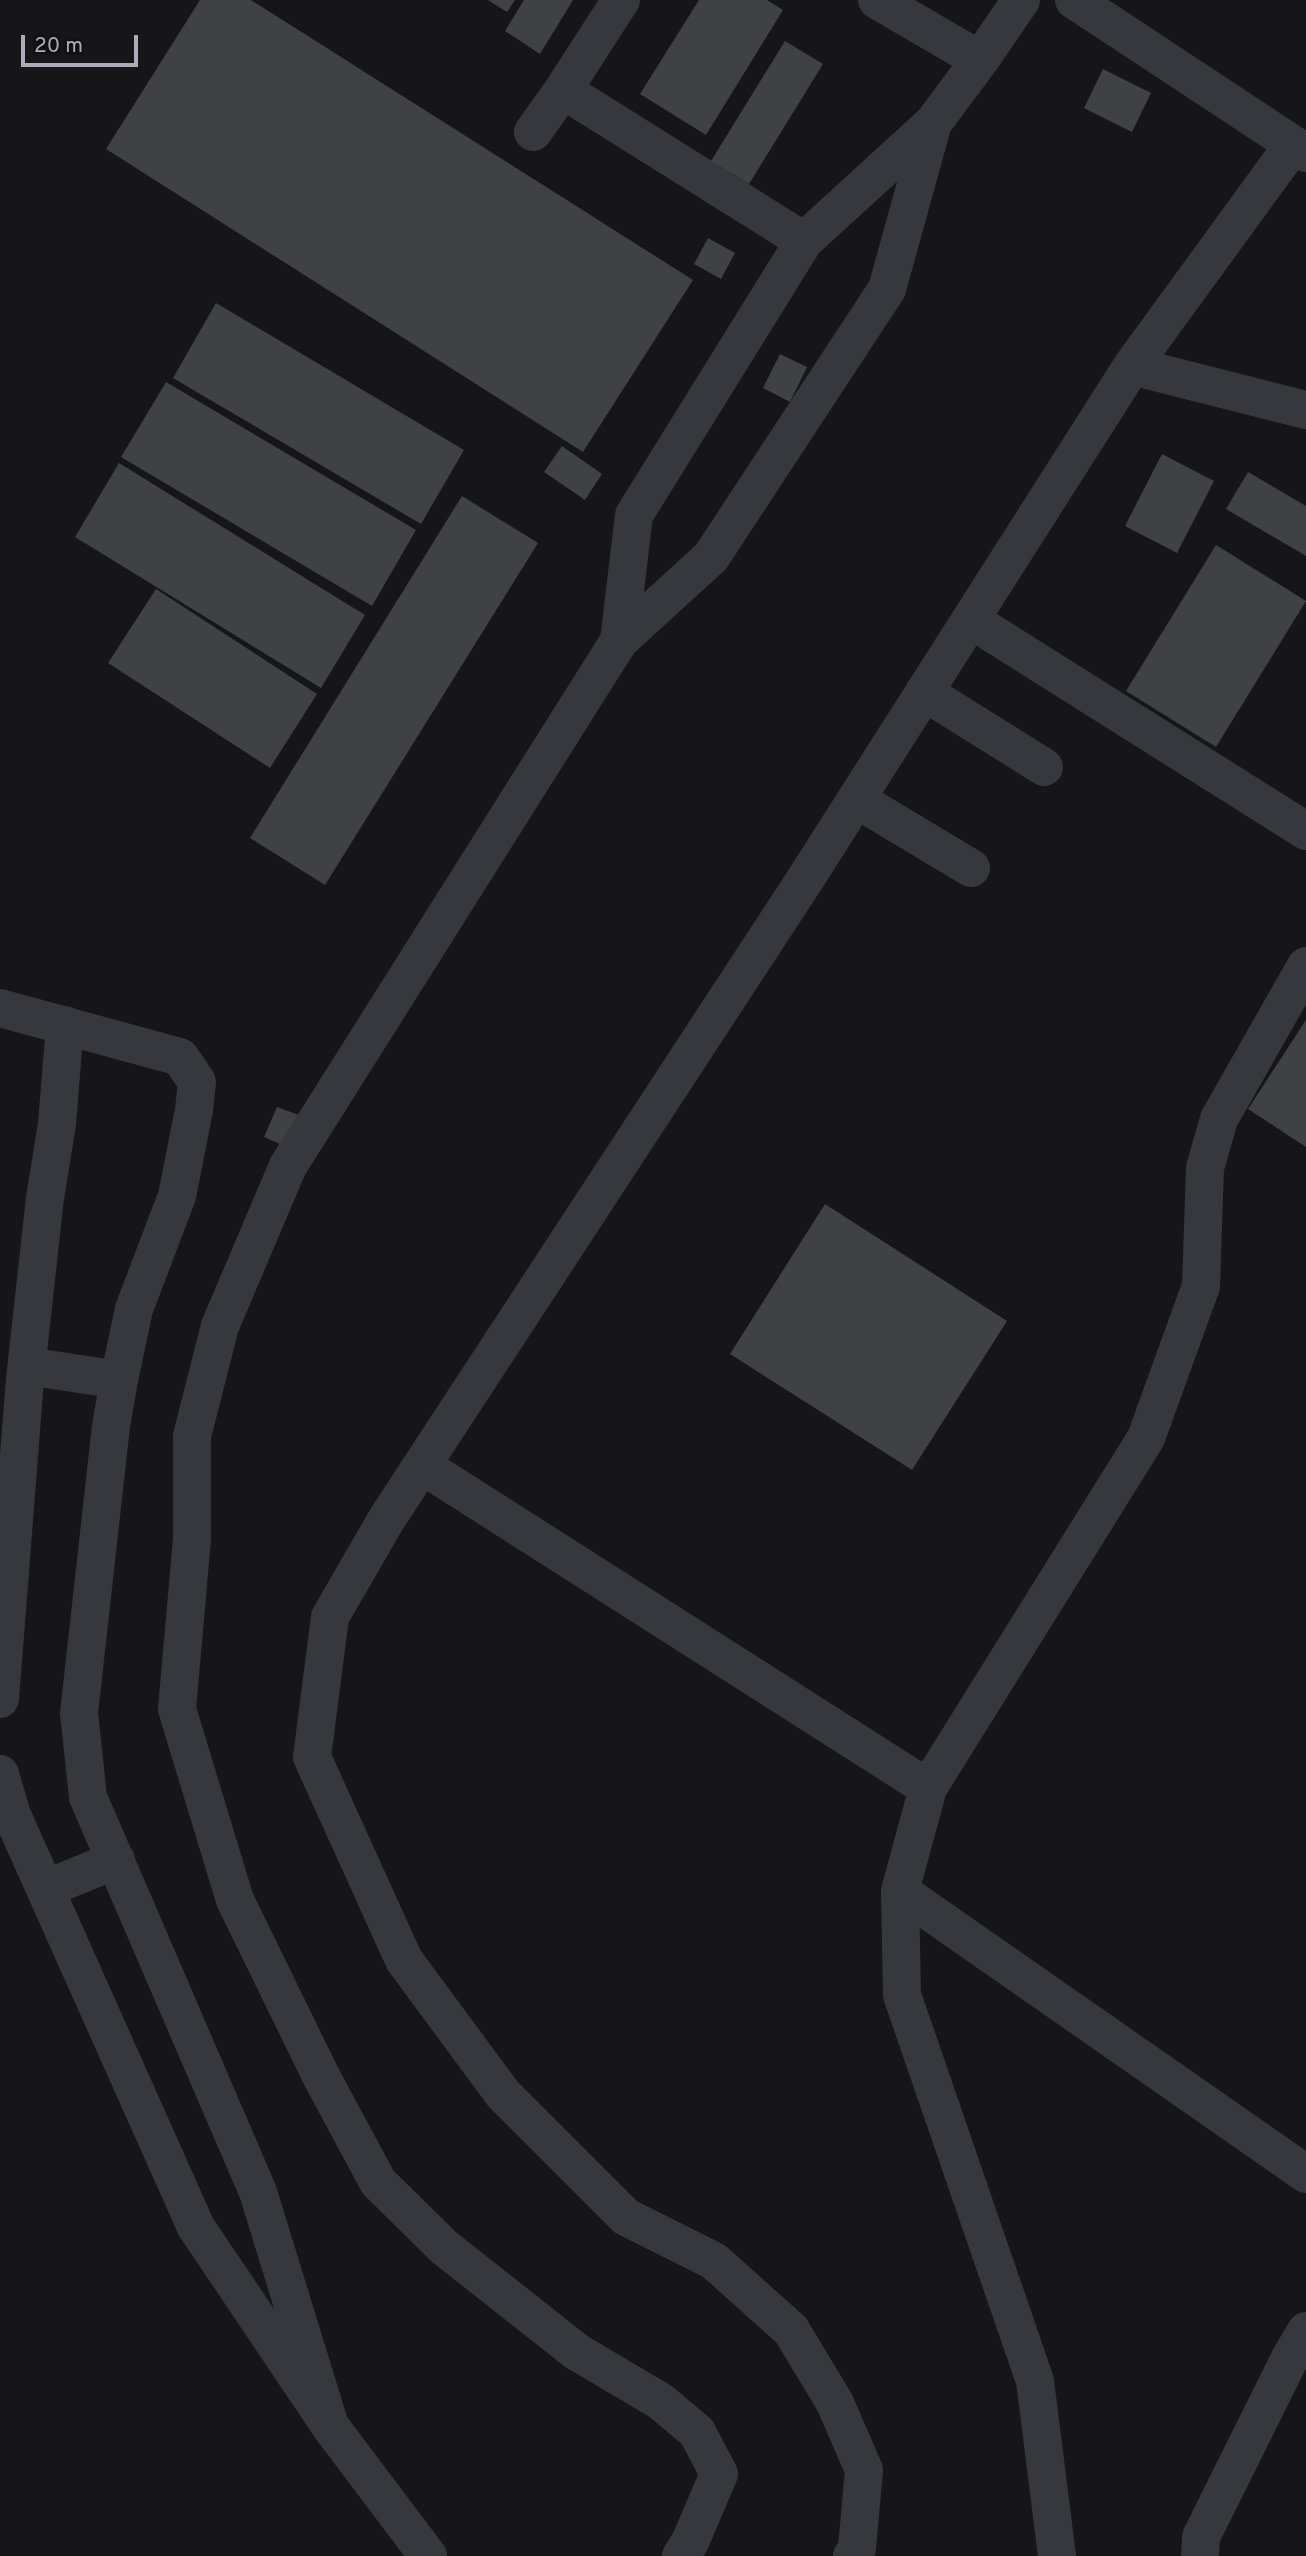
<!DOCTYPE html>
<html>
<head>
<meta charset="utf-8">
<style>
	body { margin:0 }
	#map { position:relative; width:1306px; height:2556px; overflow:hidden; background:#161618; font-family:Overpass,sans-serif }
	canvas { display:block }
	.scale { position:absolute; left:21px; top:35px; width:117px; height:32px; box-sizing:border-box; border:4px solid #a8adb8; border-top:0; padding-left:9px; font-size:21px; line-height:24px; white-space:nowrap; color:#a8adb8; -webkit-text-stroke:5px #111113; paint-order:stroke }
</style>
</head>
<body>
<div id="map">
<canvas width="1306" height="2556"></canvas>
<div class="scale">20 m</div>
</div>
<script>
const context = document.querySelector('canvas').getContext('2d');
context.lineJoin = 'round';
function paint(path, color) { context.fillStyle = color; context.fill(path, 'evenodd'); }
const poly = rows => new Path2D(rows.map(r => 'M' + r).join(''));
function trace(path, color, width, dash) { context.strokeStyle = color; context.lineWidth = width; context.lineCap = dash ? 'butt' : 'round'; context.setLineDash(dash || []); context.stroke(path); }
const building = poly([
	[200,0,251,0,693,280,583,452,106,149],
	[488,0,515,0,507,12],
	[524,0,573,0,540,54,505,31],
	[699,0,767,0,783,10,706,135,640,94],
	[785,41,823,64,749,184,711,161],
	[1103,69,1151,93,1132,132,1084,108],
	[708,238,735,253,721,279,694,264],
	[216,303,464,450,421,524,173,378],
	[780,354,807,367,790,402,763,388],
	[166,382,416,530,372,606,121,457],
	[562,446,602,474,585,500,544,472],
	[1162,454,1214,481,1177,553,1125,526],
	[119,463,365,615,321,688,75,537],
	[1248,472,1306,506,1306,556,1226,509],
	[462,496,538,543,325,885,250,838],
	[1216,545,1306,601,1216,747,1126,691],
	[156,589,317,694,270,768,108,663],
	[1306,1020,1306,1147,1248,1109],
	[277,1107,299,1115,287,1147,264,1137],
	[825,1204,1007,1321,912,1470,730,1354]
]);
const minor = poly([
	[621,0,563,90,804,241],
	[877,0,980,60],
	[1074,0,1306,153],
	[533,132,563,90],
	[1132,366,1306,410],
	[971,620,1306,831],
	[619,641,634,515,804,241,933,123,980,60,1021,0],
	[924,692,1044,767],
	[856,799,971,868],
	[0,1008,180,1057,197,1082,194,1110,177,1196,134,1309,119,1380,111,1426,79,1713,88,1797,258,2192,330,2426],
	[27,1366,119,1380],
	[423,1466,928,1788],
	[0,1699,25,1379,45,1198,57,1124,65,1025],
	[0,1774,12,1815,196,2227,330,2426,428,2556],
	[45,1889,116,1860],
	[900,1891,1306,2174],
	[681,2556,690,2542,719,2474,697,2432,660,2401,577,2352,444,2247,378,2182,321,2076,235,1900,177,1709,192,1539,192,1436,220,1326,288,1166,619,641,711,557,887,289,933,123],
	[852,2556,857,2548,864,2470,835,2403,791,2330,714,2261,626,2217,503,2094,404,1960,312,1757,330,1617,386,1520,806,878,1132,366,1293,145],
	[1057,2556,1035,2381,902,1995,900,1891,928,1788,1146,1438,1201,1286,1205,1168,1219,1119,1306,966],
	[1200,2556,1201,2537,1290,2358,1306,2331]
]);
paint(building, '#404145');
trace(minor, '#37383d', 38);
</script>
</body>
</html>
